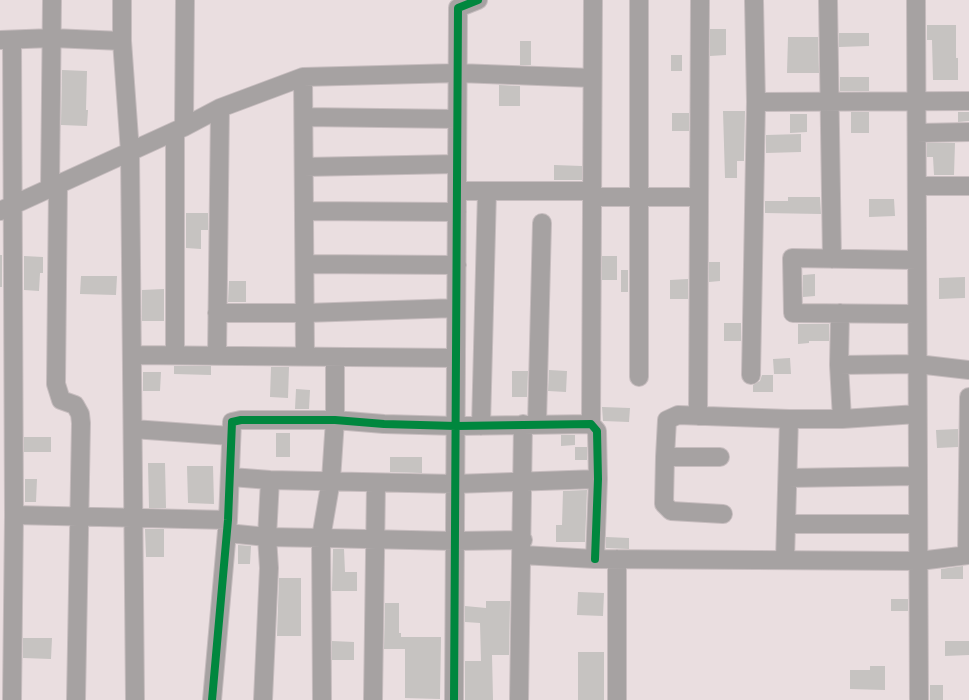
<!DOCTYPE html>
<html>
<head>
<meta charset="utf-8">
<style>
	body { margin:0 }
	canvas { display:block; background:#eadee0 }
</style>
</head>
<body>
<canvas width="969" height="700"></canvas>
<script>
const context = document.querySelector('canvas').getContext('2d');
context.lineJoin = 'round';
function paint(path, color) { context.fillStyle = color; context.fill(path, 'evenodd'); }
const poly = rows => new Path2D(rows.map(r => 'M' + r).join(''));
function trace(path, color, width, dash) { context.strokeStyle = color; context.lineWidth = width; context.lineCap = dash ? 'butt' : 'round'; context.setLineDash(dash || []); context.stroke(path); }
const building = poly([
	[927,25,956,25,956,58,958,58,958,80,933,80,932,40,927,40],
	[710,29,726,29,726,55,710,56],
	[839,33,869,33,869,46,839,47],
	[788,37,818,37,819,73,787,73],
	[520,41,531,41,531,65,520,65],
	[671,55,682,55,682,71,671,71],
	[62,70,87,71,86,110,88,110,87,126,61,125],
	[840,77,869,77,869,91,840,91],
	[499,85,520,86,520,106,499,106],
	[723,111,745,111,744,161,737,161,737,178,725,178],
	[851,112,869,112,869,133,851,133],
	[958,112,969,112,969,121,958,122],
	[672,113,689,113,689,131,672,131],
	[790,114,807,114,807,132,790,133],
	[801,134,801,152,766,153,766,135],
	[927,143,955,143,954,175,934,175,933,157,927,157],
	[554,165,582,166,582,180,554,180],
	[788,197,820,197,821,214,765,213,765,201,788,201],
	[869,199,894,199,895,216,869,217],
	[186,213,208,213,208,230,201,230,201,249,186,248],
	[0,255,2,255,2,287,0,287],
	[24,256,43,257,43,273,40,273,39,291,24,290],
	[602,256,617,256,617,280,602,280],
	[709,262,720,262,720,281,709,282],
	[621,270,628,270,628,292,621,292],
	[815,274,815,296,803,297,803,275],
	[81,276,117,276,116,295,80,294],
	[965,277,965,298,939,299,939,278],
	[688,279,688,299,670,299,670,280],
	[229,281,246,281,246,302,228,302],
	[164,289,164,321,142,321,142,290],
	[724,323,741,323,741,341,724,341],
	[798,324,829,324,829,341,809,341,809,343,798,344],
	[790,358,791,374,774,374,773,359],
	[174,366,211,366,211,375,174,374],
	[271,367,289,367,288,398,270,397],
	[549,370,567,371,566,392,548,391],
	[512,371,528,371,527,397,512,397],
	[143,372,161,372,160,391,143,391],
	[762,375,773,375,773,392,753,392,753,385,760,381],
	[296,389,310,390,309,409,295,409],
	[602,407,630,408,629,422,603,421],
	[958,429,958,447,937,448,936,430],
	[276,433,290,433,290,457,276,457],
	[561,435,575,435,575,445,561,446],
	[24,437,51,437,51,452,24,452],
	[575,447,587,447,587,460,575,460],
	[390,457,422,457,422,473,390,472],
	[148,463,165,463,166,508,149,508],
	[187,466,213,466,214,504,188,503],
	[25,479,37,479,36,502,25,502],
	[587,490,585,542,556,542,556,525,562,525,563,491],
	[145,529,164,529,164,557,146,557],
	[606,537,629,538,629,549,606,548],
	[238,545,251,546,250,564,238,564],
	[333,549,344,549,345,572,357,572,357,591,332,591],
	[963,566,963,579,941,579,941,569],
	[279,578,301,578,301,636,277,636],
	[578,592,604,593,603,616,577,615],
	[891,599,908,599,908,611,891,611],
	[486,601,510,601,509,655,492,655,493,700,465,700,465,661,481,661,480,623,465,622,465,606,486,608],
	[385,603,399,603,399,633,401,633,401,637,441,637,440,699,405,698,405,649,384,649],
	[23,638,52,638,51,659,23,658],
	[332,641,354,642,354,660,332,660],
	[945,641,969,641,969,655,945,656],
	[578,652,604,652,604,700,578,700],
	[870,666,885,666,885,690,850,689,850,670,870,670],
	[930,685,943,685,943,700,930,700]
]);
const minor = poly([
	[122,0,122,41,130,152,135,700],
	[828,0,832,259],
	[916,0,919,700],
	[0,40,52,38,122,41],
	[12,40,14,515,12,700],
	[303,77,305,356],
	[756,102,969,101],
	[304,117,457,119],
	[184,127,185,0],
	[175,131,175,355],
	[917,133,969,132],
	[304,167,457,164],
	[58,185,56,384,61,400,75,405,80,414,81,423,76,700],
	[917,186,969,186],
	[50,189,52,0],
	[457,191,592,191],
	[592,197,699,197],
	[0,211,184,127,220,108,303,77,458,73,592,78],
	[304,211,457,212],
	[917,260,792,258,793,313,917,314],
	[305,264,457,265],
	[217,313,305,313,456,308],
	[840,313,839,365,842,419],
	[132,355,456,358],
	[217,356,220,108],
	[839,365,917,364,969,370],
	[751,375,756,102,754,0],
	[639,377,639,0],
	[698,416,700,0],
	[537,424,542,223],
	[591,424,593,0],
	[481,426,487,191],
	[133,429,231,436],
	[665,457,720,457],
	[231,477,270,480,455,484,598,479],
	[788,478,917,476],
	[723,514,671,511,664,504,665,457,667,420,678,415,789,419,842,419,917,414],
	[14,515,228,520],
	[787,524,917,524],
	[227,533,267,537,321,538,455,541,523,540],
	[522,555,595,559,919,561,969,555],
	[967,555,969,397],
	[617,559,617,700],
	[785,560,789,419],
	[212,700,228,520,232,422,241,420,335,420,384,424,456,426,591,424,597,431,598,479,595,559],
	[263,700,269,568,267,537,270,480],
	[322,700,321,538,331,480,335,420,335,358],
	[373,700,376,483],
	[454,700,458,8,478,0],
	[519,700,523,424]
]);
const cycleway = poly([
	[212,700,228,520,232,422,241,420,335,420,384,424,456,426,591,424,597,431,598,479,595,559],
	[454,700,458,8,478,0]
]);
paint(building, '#c6c3c1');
trace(minor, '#c7bdbf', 20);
trace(minor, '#a6a2a2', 18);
trace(cycleway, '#00873e', 8);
</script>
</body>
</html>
